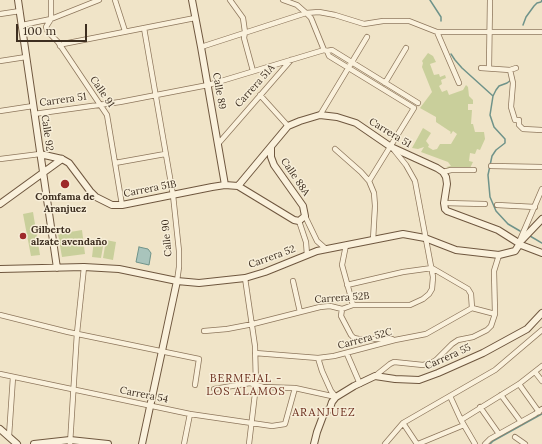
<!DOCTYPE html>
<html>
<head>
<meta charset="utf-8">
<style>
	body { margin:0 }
	#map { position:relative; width:542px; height:444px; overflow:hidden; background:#f0e4c8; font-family:Lora,serif }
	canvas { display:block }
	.scale { position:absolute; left:16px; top:24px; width:71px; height:18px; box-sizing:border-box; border:2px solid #3d2e20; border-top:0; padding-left:5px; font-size:12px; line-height:14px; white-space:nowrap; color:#3d2e20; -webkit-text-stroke:3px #f7eed8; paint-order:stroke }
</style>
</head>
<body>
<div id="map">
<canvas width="542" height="444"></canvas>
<div class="scale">100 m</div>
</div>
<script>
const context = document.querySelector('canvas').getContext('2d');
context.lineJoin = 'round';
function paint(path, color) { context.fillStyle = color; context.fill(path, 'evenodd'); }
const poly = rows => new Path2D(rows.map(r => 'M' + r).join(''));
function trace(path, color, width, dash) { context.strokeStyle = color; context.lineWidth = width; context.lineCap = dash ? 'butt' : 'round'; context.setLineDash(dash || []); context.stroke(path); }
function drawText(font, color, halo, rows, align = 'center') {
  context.font = font + ' Lora,serif'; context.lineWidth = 3; context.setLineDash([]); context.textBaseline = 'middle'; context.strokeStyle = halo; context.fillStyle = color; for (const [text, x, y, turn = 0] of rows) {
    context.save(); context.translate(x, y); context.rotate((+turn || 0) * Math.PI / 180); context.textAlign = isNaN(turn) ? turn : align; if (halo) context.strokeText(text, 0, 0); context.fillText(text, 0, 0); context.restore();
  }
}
const green = poly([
	[428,53,433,56,436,62,430,64,434,75,439,74,440,77,445,75,446,78,441,80,442,84,439,86,442,92,447,90,449,95,463,90,466,85,468,87,469,96,473,100,473,104,468,104,468,110,472,110,471,124,473,124,475,132,484,132,485,139,480,150,477,149,475,154,470,153,469,161,473,162,470,168,449,168,446,167,451,166,448,162,421,152,424,147,418,149,412,148,423,128,431,133,426,141,429,145,428,147,433,150,437,149,440,144,451,144,457,134,453,131,451,134,450,133,451,132,436,122,436,117,420,108,432,92,422,67,423,63,422,61],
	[33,212,40,255,31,256,23,214],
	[82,230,85,254,62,257,58,234],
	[94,240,104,241,101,258,92,257],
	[106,240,116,242,113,260,103,258]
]);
const water = poly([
	[139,247,148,249,151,253,149,265,136,262,139,247]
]);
const stream = poly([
	[430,0,441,17,441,21],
	[523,25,526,17,534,6,537,3,541,2,542,0],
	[451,54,455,60,462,68,493,96,490,115,494,127,505,139,505,143,496,150,492,156,488,175,490,197,496,211,508,224,520,231],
	[493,96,496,90,499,86,507,83,511,80],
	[530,236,542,243],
	[490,444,493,441,542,414]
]);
const street = poly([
	[51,0,51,19,46,27,48,32,58,42,107,115,122,205],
	[115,0,125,31],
	[230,0,243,18,245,32,244,38,253,71],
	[283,0,297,5,306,13,319,12,335,15,364,24,383,21,409,21,437,32,542,32],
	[0,14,20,11],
	[22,25,51,19,99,0],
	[144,28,173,195,179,251,179,267,177,281],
	[437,32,459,83],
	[60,46,63,44,195,18],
	[201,47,306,13,311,18,324,50],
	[327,51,329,56,414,108,369,181],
	[0,61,26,57],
	[481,68,510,70,516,68],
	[489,68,490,0],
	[510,70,513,83,511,107,515,120,519,120,519,125,523,129,542,130],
	[385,83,406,48],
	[260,95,288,126],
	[0,111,33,106],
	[34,114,120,102,208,85,324,50,327,51,332,50,418,103],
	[320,115,367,37],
	[218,144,291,60],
	[335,149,361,172,369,181,374,193,375,206,373,240],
	[0,159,40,154],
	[115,163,165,154],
	[491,166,542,167],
	[443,172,451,170,474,170],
	[444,203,485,204],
	[497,205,535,207],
	[305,216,317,241,326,249],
	[299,221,306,242,307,255],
	[520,240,542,189],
	[346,245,342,265,353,305],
	[245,278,255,346,256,385,249,444],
	[293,281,300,312],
	[347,285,403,272,432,268,468,289,471,294,472,308],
	[472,308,495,314],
	[342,309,341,316,351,335,354,338,359,339,392,339],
	[0,315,68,332,199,359,195,385],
	[204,331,227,329,253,324,320,307,330,306,342,309,353,305,410,305,423,299,429,294,432,289,433,277,415,181,406,165,394,150],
	[255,353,318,358,334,356,395,340,426,334,472,308],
	[347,354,360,384],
	[318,358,322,371,331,391,336,397],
	[535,372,542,381],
	[0,374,190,414,272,426,285,424,295,388],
	[375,376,390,364,394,362,423,365,431,363,436,360,452,344,458,340,473,337,487,330,491,326,495,314,494,271,499,255],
	[519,384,539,412],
	[214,389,250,383,263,387,295,388,336,397],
	[501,395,521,422],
	[450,396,461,420,475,444],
	[480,407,499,434],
	[461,420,519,384,542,366],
	[403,423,417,444],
	[9,436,13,377],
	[515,437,525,444],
	[70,444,77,333,84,267],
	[184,444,190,414],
	[385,444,403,423,495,370,542,330],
	[418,444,464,425],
	[485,444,490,439,535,414,542,409]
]);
const secondary = poly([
	[18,0,57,268],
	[192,0,201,47,225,185],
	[40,154,62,159,69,163,90,191,96,197,112,205,122,205,212,187,225,185,238,186,294,220,299,221,305,216,303,206,274,165,271,157,271,148],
	[238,186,288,126,300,121,320,115,337,117,356,123,391,147,437,168,443,172,446,177,447,184,444,203,445,209,447,211,498,230,517,242],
	[0,204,62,159],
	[521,241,542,219],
	[521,245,542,253],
	[0,269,84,267,119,269,177,281,199,283,245,278,265,272,317,251,403,234,425,238,456,250,499,255,515,251,519,245],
	[0,429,17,444],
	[34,444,70,440,108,444],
	[142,444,177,281],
	[314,444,317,432,323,416,330,408,332,402,336,397,354,386,375,376,395,379,419,380,438,373,483,353,527,329,542,313]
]);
const markers = [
	[65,184,5,"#9e2a2b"],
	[23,236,4,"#9e2a2b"]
];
const streetNames = [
	["Carrera 51A",255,86,-48],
	["Calle 89",219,91,80],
	["Calle 91",102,92,56],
	["Carrera 51",63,100,-8],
	["Calle 92",47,133,82],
	["Carrera 51",390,133,31],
	["Calle 88A",295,177,56],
	["Carrera 51B",150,189,-11],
	["Calle 90",167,238,-95],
	["Carrera 52",272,257,-20],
	["Carrera 52B",342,298,-4],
	["Carrera 52C",365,339,-15],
	["Carrera 55",448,357,-24],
	["Carrera 54",144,395,11]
];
const poiNames = [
	["Comfama de",65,197],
	["Aranjuez",65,209],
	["Gilberto",31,230,"left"],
	["alzate avendaño",31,242,"left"]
];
const neighbourhoodNames = [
	["BERMEJAL -",246,379],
	["LOS ALAMOS",246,392],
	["ARANJUEZ",324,413]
];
paint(green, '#c9cf9b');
paint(water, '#a9c4bc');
trace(water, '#6f938a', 1);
trace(stream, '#6f938a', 1.5);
trace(street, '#8d765c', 6);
trace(secondary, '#6f573f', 8);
trace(street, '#faf1dc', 4.5);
trace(secondary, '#faf1dc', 6);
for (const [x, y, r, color] of markers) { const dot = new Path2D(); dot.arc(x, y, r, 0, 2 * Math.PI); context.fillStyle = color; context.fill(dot); trace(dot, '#f7eed8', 1.5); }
drawText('10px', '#3d2e20', '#f7eed8', streetNames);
drawText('bold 10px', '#3d2e20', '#f7eed8', poiNames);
context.letterSpacing = '1px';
drawText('11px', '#6b2e1e', '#f7eed8', neighbourhoodNames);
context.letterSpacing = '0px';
</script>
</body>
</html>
